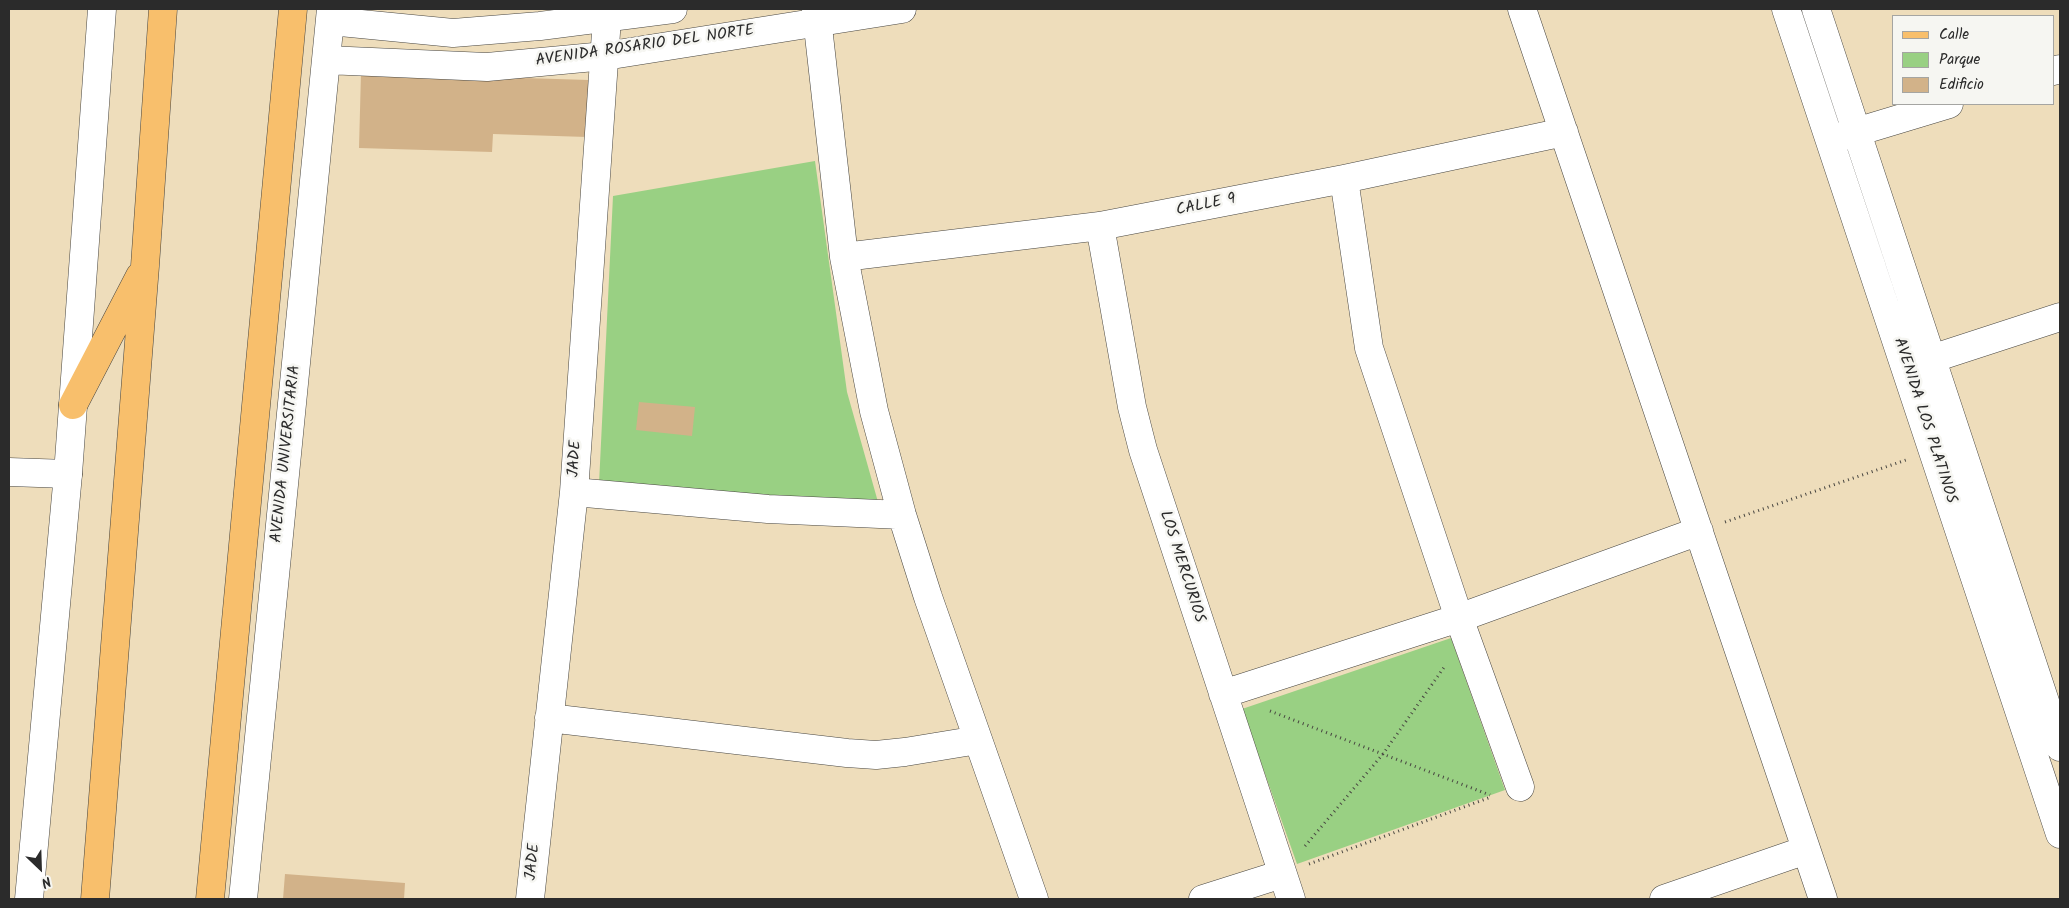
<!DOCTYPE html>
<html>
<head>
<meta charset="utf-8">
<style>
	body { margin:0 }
	#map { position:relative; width:2069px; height:908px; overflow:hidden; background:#edb; font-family:Kalam,sans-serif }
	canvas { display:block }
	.frame { position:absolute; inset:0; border:10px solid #2b2b2b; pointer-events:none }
	.legend { position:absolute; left:1892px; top:15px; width:162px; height:90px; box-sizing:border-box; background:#f6f6f2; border:1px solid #a5a5a2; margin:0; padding:6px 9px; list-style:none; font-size:15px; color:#2b2b2b }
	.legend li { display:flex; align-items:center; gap:10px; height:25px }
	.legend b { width:25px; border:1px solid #a5a5a2 }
	.north { position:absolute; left:15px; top:843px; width:50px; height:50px; -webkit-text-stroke:4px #f6f6f2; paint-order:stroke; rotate:156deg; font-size:14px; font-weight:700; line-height:20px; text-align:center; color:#2b2b2b }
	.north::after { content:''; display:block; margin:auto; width:18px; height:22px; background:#2b2b2b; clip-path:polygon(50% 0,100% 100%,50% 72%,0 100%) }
</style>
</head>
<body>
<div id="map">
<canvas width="2069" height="908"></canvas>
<div class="frame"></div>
<ul class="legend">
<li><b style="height:6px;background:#f8bf6c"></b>Calle</li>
<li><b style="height:14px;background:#99d083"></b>Parque</li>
<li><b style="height:14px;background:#d2b289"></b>Edificio</li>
</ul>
<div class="north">N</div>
</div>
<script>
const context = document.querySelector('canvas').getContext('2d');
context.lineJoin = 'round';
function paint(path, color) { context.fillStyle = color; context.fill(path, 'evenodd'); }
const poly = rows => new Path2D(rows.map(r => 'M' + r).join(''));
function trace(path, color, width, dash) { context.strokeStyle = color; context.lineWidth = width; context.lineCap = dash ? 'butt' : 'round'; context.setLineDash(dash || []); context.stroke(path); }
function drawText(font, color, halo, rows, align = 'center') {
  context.font = font + ' Kalam,sans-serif'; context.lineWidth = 5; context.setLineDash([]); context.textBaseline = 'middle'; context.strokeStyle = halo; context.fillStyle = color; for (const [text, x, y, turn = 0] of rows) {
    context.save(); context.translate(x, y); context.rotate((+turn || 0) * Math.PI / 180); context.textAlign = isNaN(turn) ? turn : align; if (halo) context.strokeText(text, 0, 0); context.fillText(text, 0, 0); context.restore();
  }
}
const green = poly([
	[815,161,847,392,878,502,792,502,599,484,613,196],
	[1451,638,1505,790,1297,864,1242,709]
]);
const building = poly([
	[361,73,589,80,587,137,493,134,492,152,359,148],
	[639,402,695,407,692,436,636,430],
	[285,874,405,883,404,899,283,899]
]);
const path = poly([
	[1725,522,1906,460],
	[1270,711,1490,795],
	[1305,846,1383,754,1445,666],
	[1309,864,1491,797]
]);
const minor = poly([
	[816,9,844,257,874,411,902,515,928,597,1034,899],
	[1522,9,1823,899],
	[2053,71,2060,69],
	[1833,139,1949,104],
	[1344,179,1369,348,1459,618,1520,787],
	[1100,226,1132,407,1143,450,1291,899],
	[844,257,1100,226,1344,179,1564,132],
	[1931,359,2060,317],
	[9,472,68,474],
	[574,492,768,509,902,515],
	[1223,694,1459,618,1699,531],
	[549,718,847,753,876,755,905,752,978,740],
	[530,899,574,492,607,18],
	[1203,899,1282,874],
	[1664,899,1806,850]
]);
const tertiary = poly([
	[1786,9,2060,834],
	[1816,9,2060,747],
	[330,21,453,33,540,26,673,9],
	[326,60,487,67,605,56,902,9],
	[29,899,68,474,102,9],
	[243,899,331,9]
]);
const primary = poly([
	[73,405,140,276],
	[95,899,145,266,163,9],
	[210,899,293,9]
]);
const streetNames = [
	["AVENIDA ROSARIO DEL NORTE",645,47,-8],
	["CALLE 9",1206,206,-11],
	["AVENIDA LOS PLATINOS",1924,421,72],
	["AVENIDA UNIVERSITARIA",287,454,-84],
	["JADE",576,459,-86],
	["LOS MERCURIOS",1181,567,72],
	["JADE",534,862,-84]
];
paint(green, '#99d083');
paint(building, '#d2b289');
trace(minor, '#484641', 29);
trace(tertiary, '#484641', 29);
trace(primary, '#484641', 29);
trace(path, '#484641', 3, [1, 4]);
trace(minor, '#fff', 28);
trace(tertiary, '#fff', 28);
trace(primary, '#f8bf6c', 28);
drawText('16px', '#2b2b2b', '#f6f6f2', streetNames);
</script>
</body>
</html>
